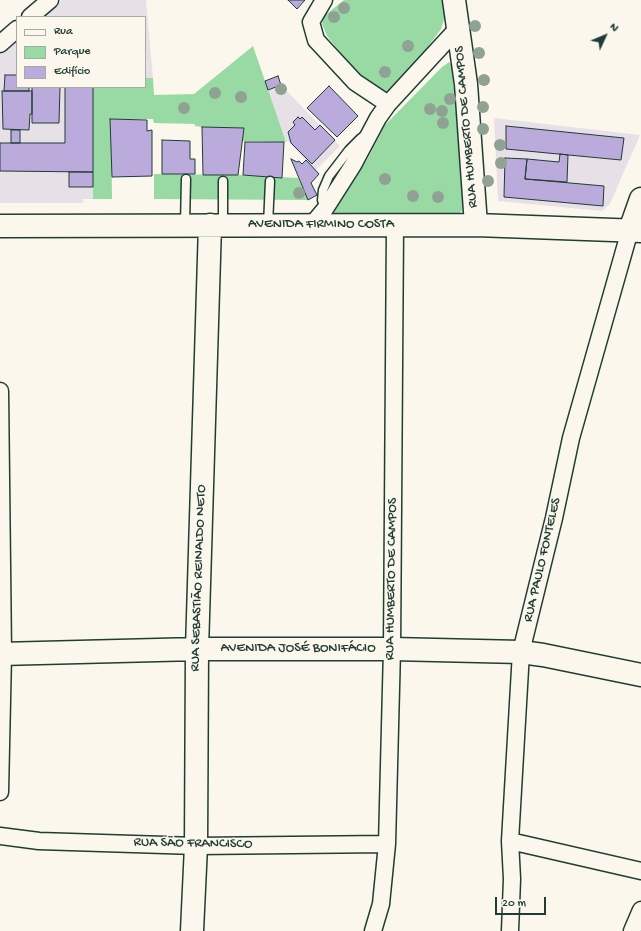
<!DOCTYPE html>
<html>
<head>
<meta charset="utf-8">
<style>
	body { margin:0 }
	#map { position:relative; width:641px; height:931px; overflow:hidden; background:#fbf7ec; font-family:"Gochi Hand",sans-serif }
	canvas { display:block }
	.legend { position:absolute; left:16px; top:16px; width:130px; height:72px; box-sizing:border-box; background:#fbf7ec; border:1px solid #a3ada2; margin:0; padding:5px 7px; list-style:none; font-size:12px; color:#1f3d34 }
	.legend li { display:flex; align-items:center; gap:8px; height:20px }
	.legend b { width:20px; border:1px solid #a3ada2 }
	.north { position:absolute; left:585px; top:16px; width:40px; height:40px; -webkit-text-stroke:3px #fbf7ec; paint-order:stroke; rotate:46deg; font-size:11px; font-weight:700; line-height:16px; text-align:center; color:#1f3d34 }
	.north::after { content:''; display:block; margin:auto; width:14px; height:18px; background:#1f3d34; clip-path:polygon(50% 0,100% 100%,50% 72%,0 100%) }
	.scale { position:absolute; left:495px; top:897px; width:51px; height:18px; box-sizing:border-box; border:2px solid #1f3d34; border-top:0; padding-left:5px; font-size:12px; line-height:14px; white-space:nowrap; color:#1f3d34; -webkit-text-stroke:3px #fbf7ec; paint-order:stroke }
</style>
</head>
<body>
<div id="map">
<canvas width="641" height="931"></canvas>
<ul class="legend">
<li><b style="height:5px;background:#fbf7ec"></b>Rua</li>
<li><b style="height:11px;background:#99daa4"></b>Parque</li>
<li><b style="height:11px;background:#baabdc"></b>Edifício</li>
</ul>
<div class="north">N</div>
<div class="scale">20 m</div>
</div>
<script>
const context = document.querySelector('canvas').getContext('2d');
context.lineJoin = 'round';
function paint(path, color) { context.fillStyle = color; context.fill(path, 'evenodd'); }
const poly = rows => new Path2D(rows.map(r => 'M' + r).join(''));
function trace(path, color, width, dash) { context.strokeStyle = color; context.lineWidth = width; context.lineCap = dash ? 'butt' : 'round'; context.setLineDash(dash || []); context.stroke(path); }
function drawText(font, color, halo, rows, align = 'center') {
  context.font = font + ' "Gochi Hand",sans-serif'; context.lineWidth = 3; context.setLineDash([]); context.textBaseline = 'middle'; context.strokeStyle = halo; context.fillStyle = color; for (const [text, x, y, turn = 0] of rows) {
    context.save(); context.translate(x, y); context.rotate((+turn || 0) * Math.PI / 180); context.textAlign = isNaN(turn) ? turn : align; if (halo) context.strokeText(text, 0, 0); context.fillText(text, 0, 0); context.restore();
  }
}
const built = poly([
	[62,0,146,0,153,78,145,78,145,17,41,17],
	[17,37,17,87,93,87,93,199,83,199,83,203,0,203,0,51],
	[281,85,340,146,315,171,288,141,286,142,268,90],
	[494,118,640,135,610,204,602,211,498,201]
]);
const green = poly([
	[344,0,446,0,446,13,441,29,421,56,388,91,380,90,355,71,327,36,322,24,324,16],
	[253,46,286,142,242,141,243,128,202,127,195,126,195,124,154,123,153,119,111,119,112,199,93,199,93,87,145,87,145,78,153,78,154,95,194,94],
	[449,62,452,66,461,171,464,207,462,211,456,216,334,215,334,213,337,205,367,160,385,125,442,67],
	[154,174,243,175,298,178,308,200,154,199]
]);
const building = poly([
	[288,0,305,0,297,9,288,0],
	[5,75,17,75,17,87,29,87,29,91,4,91,5,75],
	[278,76,281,85,268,90,265,81,278,76],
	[329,86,358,116,337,137,307,108,329,86],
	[32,87,60,87,59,123,32,123,32,87],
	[65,87,93,87,93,172,0,171,0,143,65,143,65,87],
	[2,91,32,91,32,114,30,114,29,130,3,129,2,91],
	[298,117,300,119,302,117,315,130,320,125,335,140,312,164,291,143,288,132,295,125,293,122,298,117],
	[110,119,147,120,147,131,152,130,152,176,112,177,110,119],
	[506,126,624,138,621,160,506,149,506,126],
	[202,127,244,128,238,175,203,175,202,127],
	[11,130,20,130,20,143,11,143,11,130],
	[162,140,190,141,190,159,195,159,195,174,162,174,162,140],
	[245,142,284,142,282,178,243,175,245,142],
	[560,154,568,155,567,182,525,179,527,159,559,162,560,154],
	[505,158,527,159,525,179,604,186,603,206,504,197,505,158],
	[291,159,297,162,299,161,302,164,306,160,319,174,311,183,317,195,308,200,291,159],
	[69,172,93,172,93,187,69,187,69,172]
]);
const lane = poly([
	[223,181,223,224],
	[325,209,322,200,323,190,329,176,349,150,360,139,364,136],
	[185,224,186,179],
	[268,225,270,181]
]);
const street = poly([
	[324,0,311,22,316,40,355,82,388,104],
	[30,17,50,0],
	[0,44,17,29],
	[310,227,325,209,353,165,378,118,388,104,458,28],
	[0,391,3,654,0,792],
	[0,836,39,841,196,846,387,844],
	[510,841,641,871],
	[373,931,381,904,387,844,392,649,395,225],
	[510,931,512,879,510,841,521,652,554,518,571,438,630,230],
	[632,931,641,910]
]);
const secondary = poly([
	[454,0,466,84,476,225],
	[0,226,476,225,641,231],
	[630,230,641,199],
	[0,654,197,649,392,649,521,652,543,655,641,675],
	[192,931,196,846,197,649,210,225]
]);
const trees = [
	[344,8],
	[334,17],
	[475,26],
	[408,46],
	[479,53],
	[385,72],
	[484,80],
	[281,89],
	[215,93],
	[241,97],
	[450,99],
	[483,107],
	[184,108],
	[430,109],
	[442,111],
	[443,123],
	[483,129],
	[500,145],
	[501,163],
	[385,179],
	[488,181],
	[299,193],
	[413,196],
	[438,197]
];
const streetNames = [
	["RUA HUMBERTO DE CAMPOS",467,127,-95],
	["AVENIDA FIRMINO COSTA",321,225],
	["RUA PAULO FONTELES",543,560,-77],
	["RUA SEBASTIÃO REINALDO NETO",199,578,-88],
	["RUA HUMBERTO DE CAMPOS",392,579,-89],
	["AVENIDA JOSÉ BONIFÁCIO",298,649],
	["RUA SÃO FRANCISCO",193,844,1]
];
paint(built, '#e8e0e7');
paint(green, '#99daa4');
paint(building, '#baabdc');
trace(building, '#1f3d34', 1);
trace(lane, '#1f3d34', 11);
trace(street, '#1f3d34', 19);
trace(secondary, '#1f3d34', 25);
trace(lane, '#fbf7ec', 8);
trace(street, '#fbf7ec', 16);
trace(secondary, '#fbf7ec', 22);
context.fillStyle = '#8fa293';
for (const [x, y] of trees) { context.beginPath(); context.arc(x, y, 6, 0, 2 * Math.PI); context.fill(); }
drawText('14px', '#1f3d34', '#fbf7ec', streetNames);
</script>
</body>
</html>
